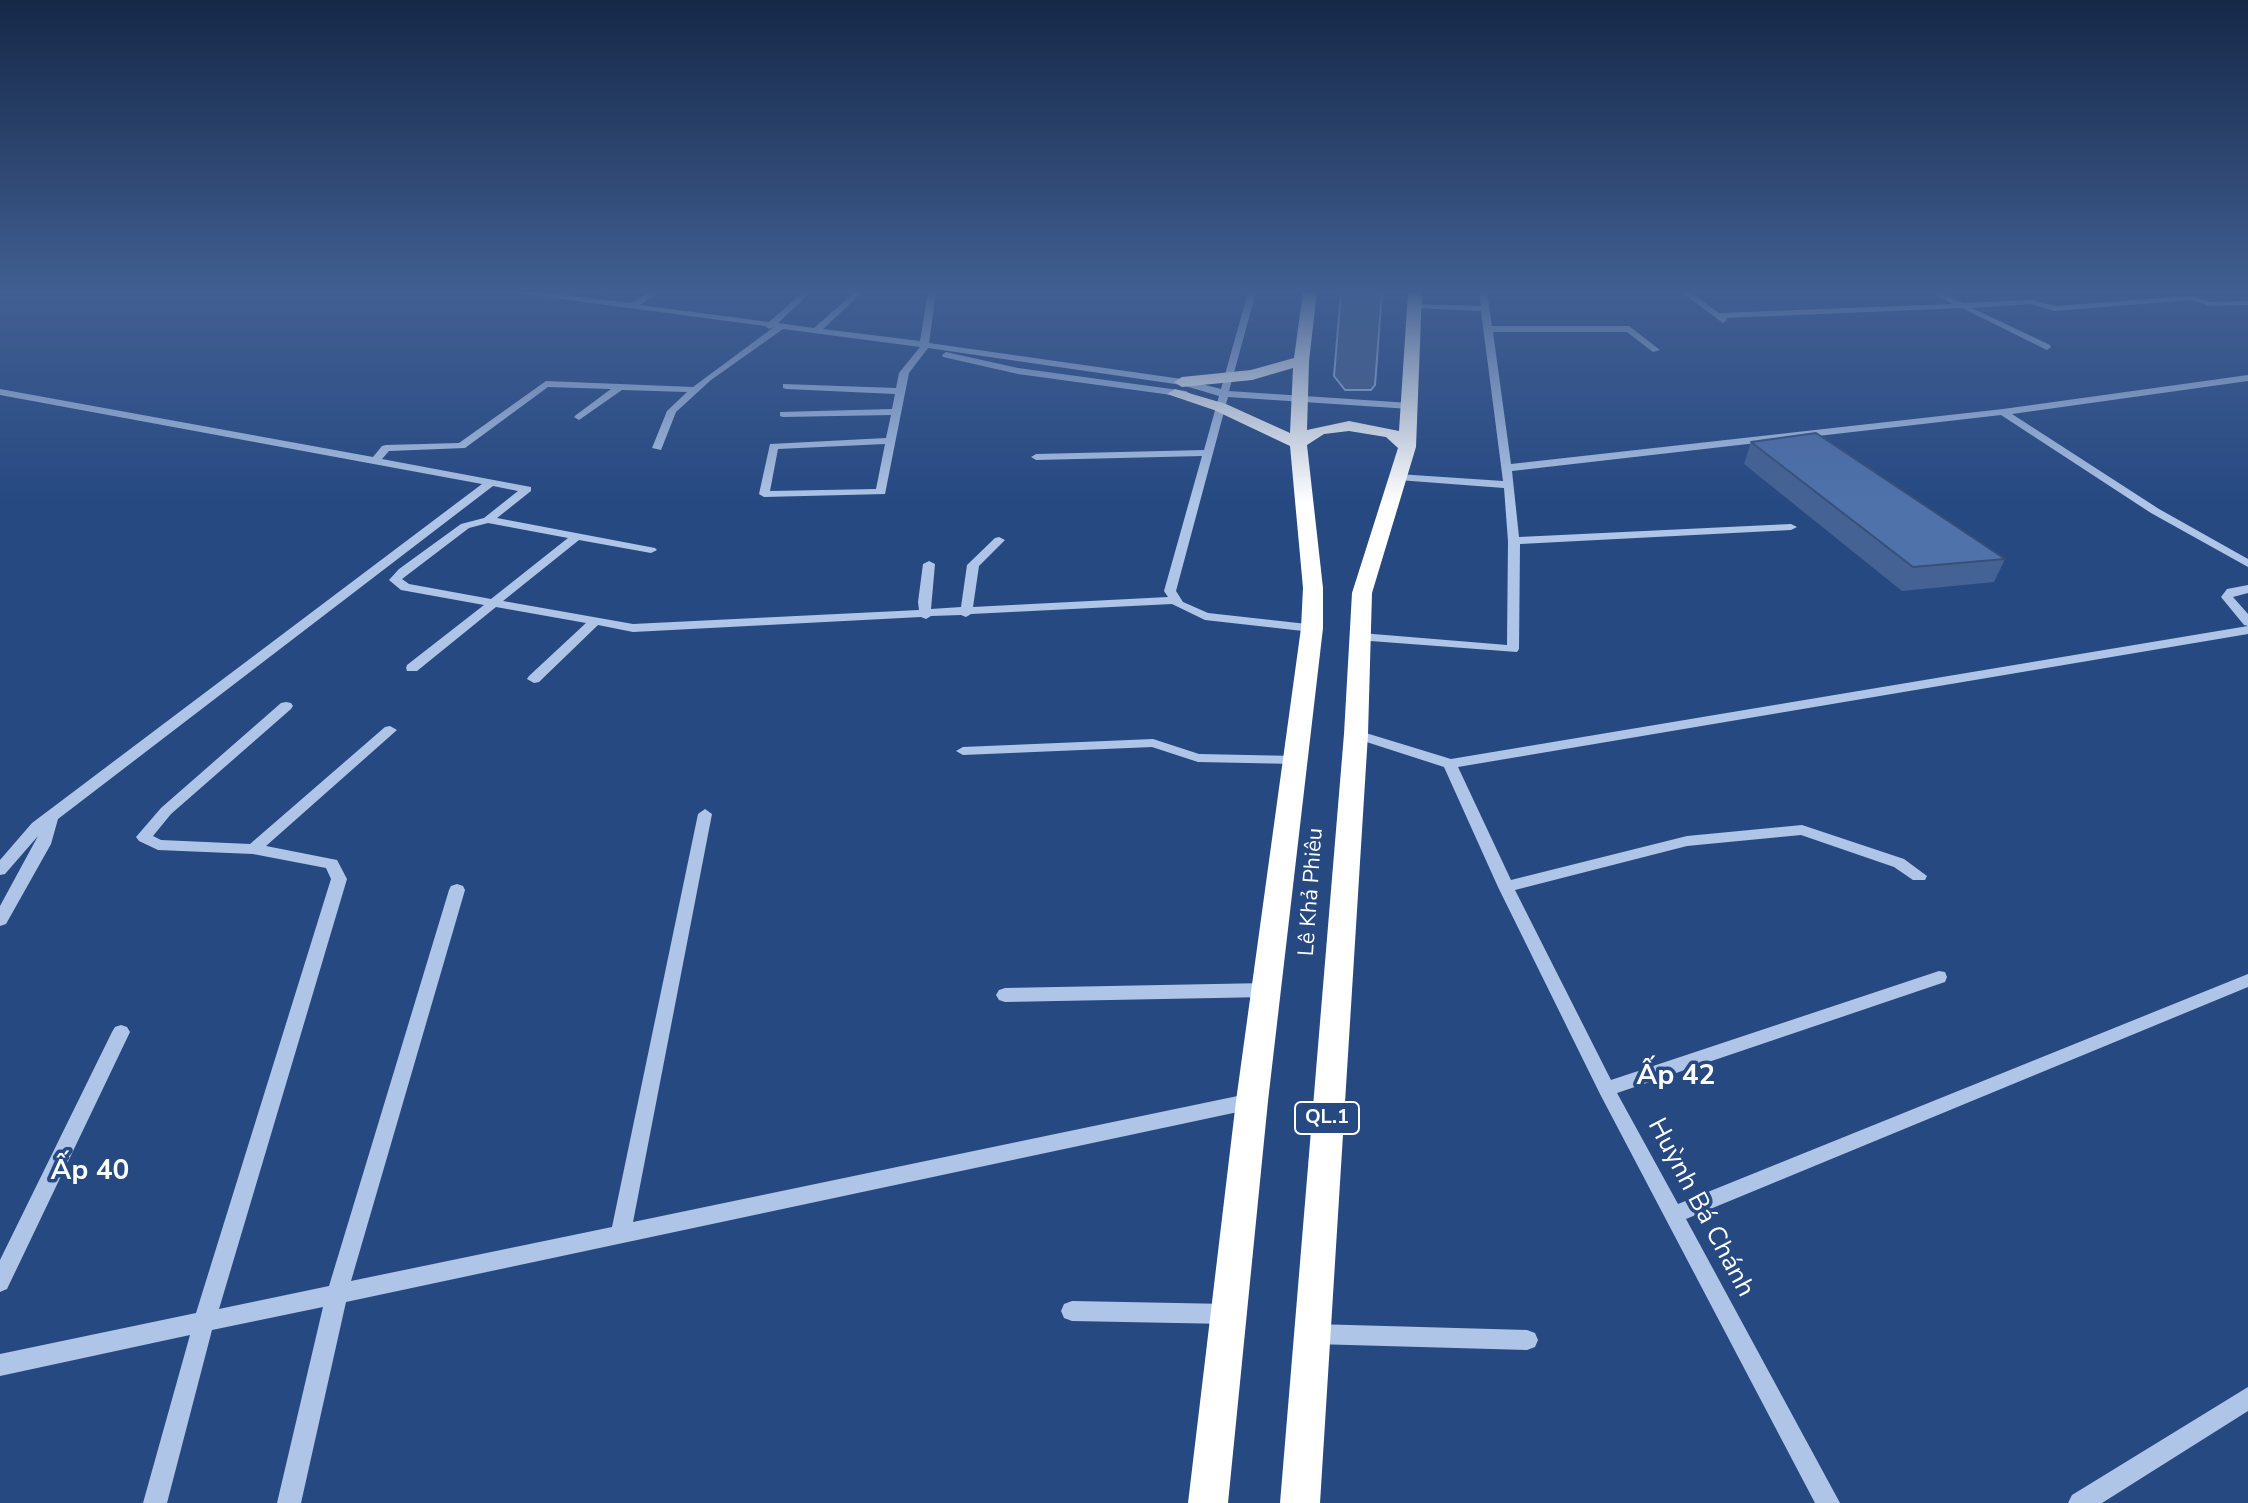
<!DOCTYPE html>
<html>
<head>
<meta charset="utf-8">
<style>
	body { margin:0 }
	canvas { display:block; background:#274982 }
</style>
</head>
<body>
<canvas width="2248" height="1503"></canvas>
<script>
const context = document.querySelector('canvas').getContext('2d');
context.lineJoin = 'round';
function paint(path, color) { context.fillStyle = color; context.fill(path, 'evenodd'); }
const poly = rows => new Path2D(rows.map(r => 'M' + r).join(''));
function trace(path, color, width, dash) { context.strokeStyle = color; context.lineWidth = width; context.lineCap = dash ? 'butt' : 'round'; context.setLineDash(dash || []); context.stroke(path); }
function drawText(font, color, halo, rows, align = 'center') {
  context.font = font + ' "Nunito Sans",sans-serif'; context.lineWidth = 7; context.setLineDash([]); context.textBaseline = 'middle'; context.strokeStyle = halo; context.fillStyle = color; for (const [text, x, y, turn = 0] of rows) {
    context.save(); context.translate(x, y); context.rotate((+turn || 0) * Math.PI / 180); context.textAlign = isNaN(turn) ? turn : align; if (halo) context.strokeText(text, 0, 0); context.fillText(text, 0, 0); context.restore();
  }
}
const water = poly([
	[1341,292,1382,292,1375,385,1371,390,1345,390,1334,376,1341,292]
]);
const minor = poly([
	[520,292,539,292,630,303,651,292,660,292,640,305,769,322,803,292,811,292,778,323,814,328,855,292,863,292,823,329,920,341,928,292,936,292,929,343,1182,379,1221,389,1248,292,1256,292,1229,391,1410,403,1415,406,1410,409,1228,397,1176,591,1183,602,1208,613,1316,625,1318,628,1312,632,1205,620,1172,604,971,614,966,617,961,615,931,616,926,619,921,617,633,632,598,625,539,682,534,683,527,679,529,676,586,623,496,607,417,671,407,671,406,668,407,665,484,605,401,590,389,580,399,569,461,524,484,518,518,491,493,486,58,819,51,844,6,924,0,926,0,906,38,836,5,874,0,875,0,860,32,823,482,484,0,395,0,389,373,457,382,446,386,445,459,443,546,381,693,387,774,327,769,329,765,326,524,294,520,292],
	[783,329,920,347,899,373,896,388,783,384,783,388,786,389,895,394,892,409,780,412,780,416,783,417,891,415,886,438,770,444,759,494,764,497,885,494,909,373,928,348,1182,385,1219,396,1204,450,1036,454,1031,457,1036,460,1202,456,1164,591,1168,597,973,607,979,566,1005,540,999,537,995,538,967,565,961,607,931,609,935,564,929,561,923,564,918,602,919,610,633,624,503,601,579,540,651,553,657,550,655,548,497,518,531,491,531,487,382,459,389,451,465,448,548,387,611,389,576,415,574,417,579,420,622,390,687,392,667,411,652,448,661,450,676,412,711,380,783,329],
	[885,444,876,489,770,491,778,449,885,444],
	[488,523,568,538,491,599,409,584,402,579,469,528,488,523],
	[1479,292,1487,292,1492,326,1629,326,1660,350,1653,352,1627,332,1493,332,1511,464,2003,409,2248,375,2248,381,2012,414,2159,509,2248,559,2248,567,2151,513,2001,415,1512,471,1519,537,1791,524,1797,527,1791,530,1520,544,1519,649,1517,652,1357,640,1355,637,1361,633,1507,645,1508,541,1504,488,1398,480,1393,477,1398,474,1503,481,1481,311,1414,308,1410,306,1414,304,1481,306,1479,292],
	[1681,292,1690,292,1719,313,1952,304,1930,292,1939,292,1963,303,2032,300,2055,306,2191,296,2211,302,2248,301,2248,305,2211,306,2191,300,2054,311,2031,304,1972,308,2050,345,2051,347,2047,350,1962,308,1726,318,1727,320,1723,323,1681,292],
	[946,352,1018,368,1186,391,1191,394,1186,397,1018,374,943,357,942,355,946,352],
	[2248,585,2248,593,2233,597,2248,614,2248,626,2244,625,2221,597,2227,589,2248,585],
	[2248,626,2248,634,1458,767,1511,880,1687,836,1802,825,1904,859,1927,876,1925,880,1913,880,1894,867,1801,835,1687,846,1515,890,1611,1080,1939,971,1945,972,1947,977,1945,982,1617,1093,1678,1204,2248,974,2248,987,1686,1219,1840,1503,1815,1503,1600,1094,1498,887,1444,767,1351,737,1349,734,1356,730,1451,759,2248,626],
	[286,702,291,703,293,706,291,709,171,814,153,836,161,840,250,844,385,727,390,726,397,730,266,846,337,860,347,879,219,1309,329,1286,449,890,451,886,457,884,463,886,465,890,351,1281,612,1227,698,814,705,809,712,814,633,1222,1252,1093,1259,1096,1261,1101,1259,1106,1252,1109,346,1302,301,1503,277,1503,323,1307,212,1330,167,1503,143,1503,190,1335,0,1376,0,1354,196,1313,331,879,326,868,253,854,158,850,139,841,136,837,161,808,281,703,286,702],
	[1153,739,1199,754,1296,756,1303,760,1296,764,1198,762,1152,747,963,755,956,751,963,747,1153,739],
	[1267,983,1273,985,1276,990,1273,995,1267,997,1005,1002,999,1000,996,995,999,990,1005,988,1267,983],
	[121,1025,127,1027,130,1032,7,1289,0,1292,0,1260,112,1032,115,1027,121,1025],
	[1072,1301,1228,1304,1236,1307,1239,1314,1236,1321,1228,1324,1072,1321,1064,1318,1061,1311,1064,1304,1072,1301],
	[1314,1324,1527,1330,1535,1333,1538,1340,1535,1347,1527,1350,1314,1344,1306,1341,1303,1334,1306,1327,1314,1324],
	[2248,1387,2248,1411,2102,1503,2068,1503,2072,1495,2248,1387]
]);
const highway = poly([
	[1303,292,1317,292,1309,361,1307,430,1349,421,1399,431,1408,292,1422,292,1416,447,1372,593,1368,734,1320,1503,1280,1503,1344,734,1352,593,1398,448,1386,437,1349,431,1324,434,1307,445,1323,588,1323,628,1268,1101,1228,1503,1188,1503,1236,1101,1301,628,1303,588,1290,446,1214,410,1167,394,1175,389,1226,404,1290,433,1293,368,1252,380,1182,387,1174,382,1182,377,1251,370,1294,358,1303,292]
]);
const wall = poly([
	[601,292,630,292,625,294],
	[1751,442,2005,559,1994,582,1902,591,1744,464]
]);
const building = poly([
	[1816,433,2005,559,1913,567,1751,442,1816,433]
]);
const shields = [
	[1327,1118,64]
];
const shieldNames = [
	["QL.1",1327,1118]
];
const streetNames = [
	["Lê Khả Phiêu",1312,892,-86]
];
const nearStreetnames = [
	["Huỳnh Bá Chánh",1700,1208,62]
];
const nearNeighbourhoodnames = [
	["Ấp 42",1676,1077],
	["Ấp 40",90,1172]
];
paint(water, '#48608a');
trace(water, '#a4bfe7', 2);
paint(minor, '#afc5e7');
paint(highway, '#fff');
paint(wall, '#446293');
paint(building, '#4f72ab');
trace(building, '#375078', 2);
const sky = context.createLinearGradient(0, 0, 0, 502);
sky.addColorStop(0, '#152848');
sky.addColorStop(0.58, '#415f92');
sky.addColorStop(1, '#415f9200');
context.fillStyle = sky;
context.fillRect(0, 0, 2248, 502);
for (const [x, y, w] of shields) { const box = new Path2D(); box.roundRect(x - w / 2, y - 16, w, 32, 6); context.fillStyle = '#274982'; context.fill(box); trace(box, '#fff', 2); }
drawText('bold 20px', '#fff', null, shieldNames);
drawText('22px', '#fff', '#274982', streetNames);
drawText('26px', '#fff', '#274982', nearStreetnames);
drawText('bold 28px', '#fff', '#274982', nearNeighbourhoodnames);
</script>
</body>
</html>
